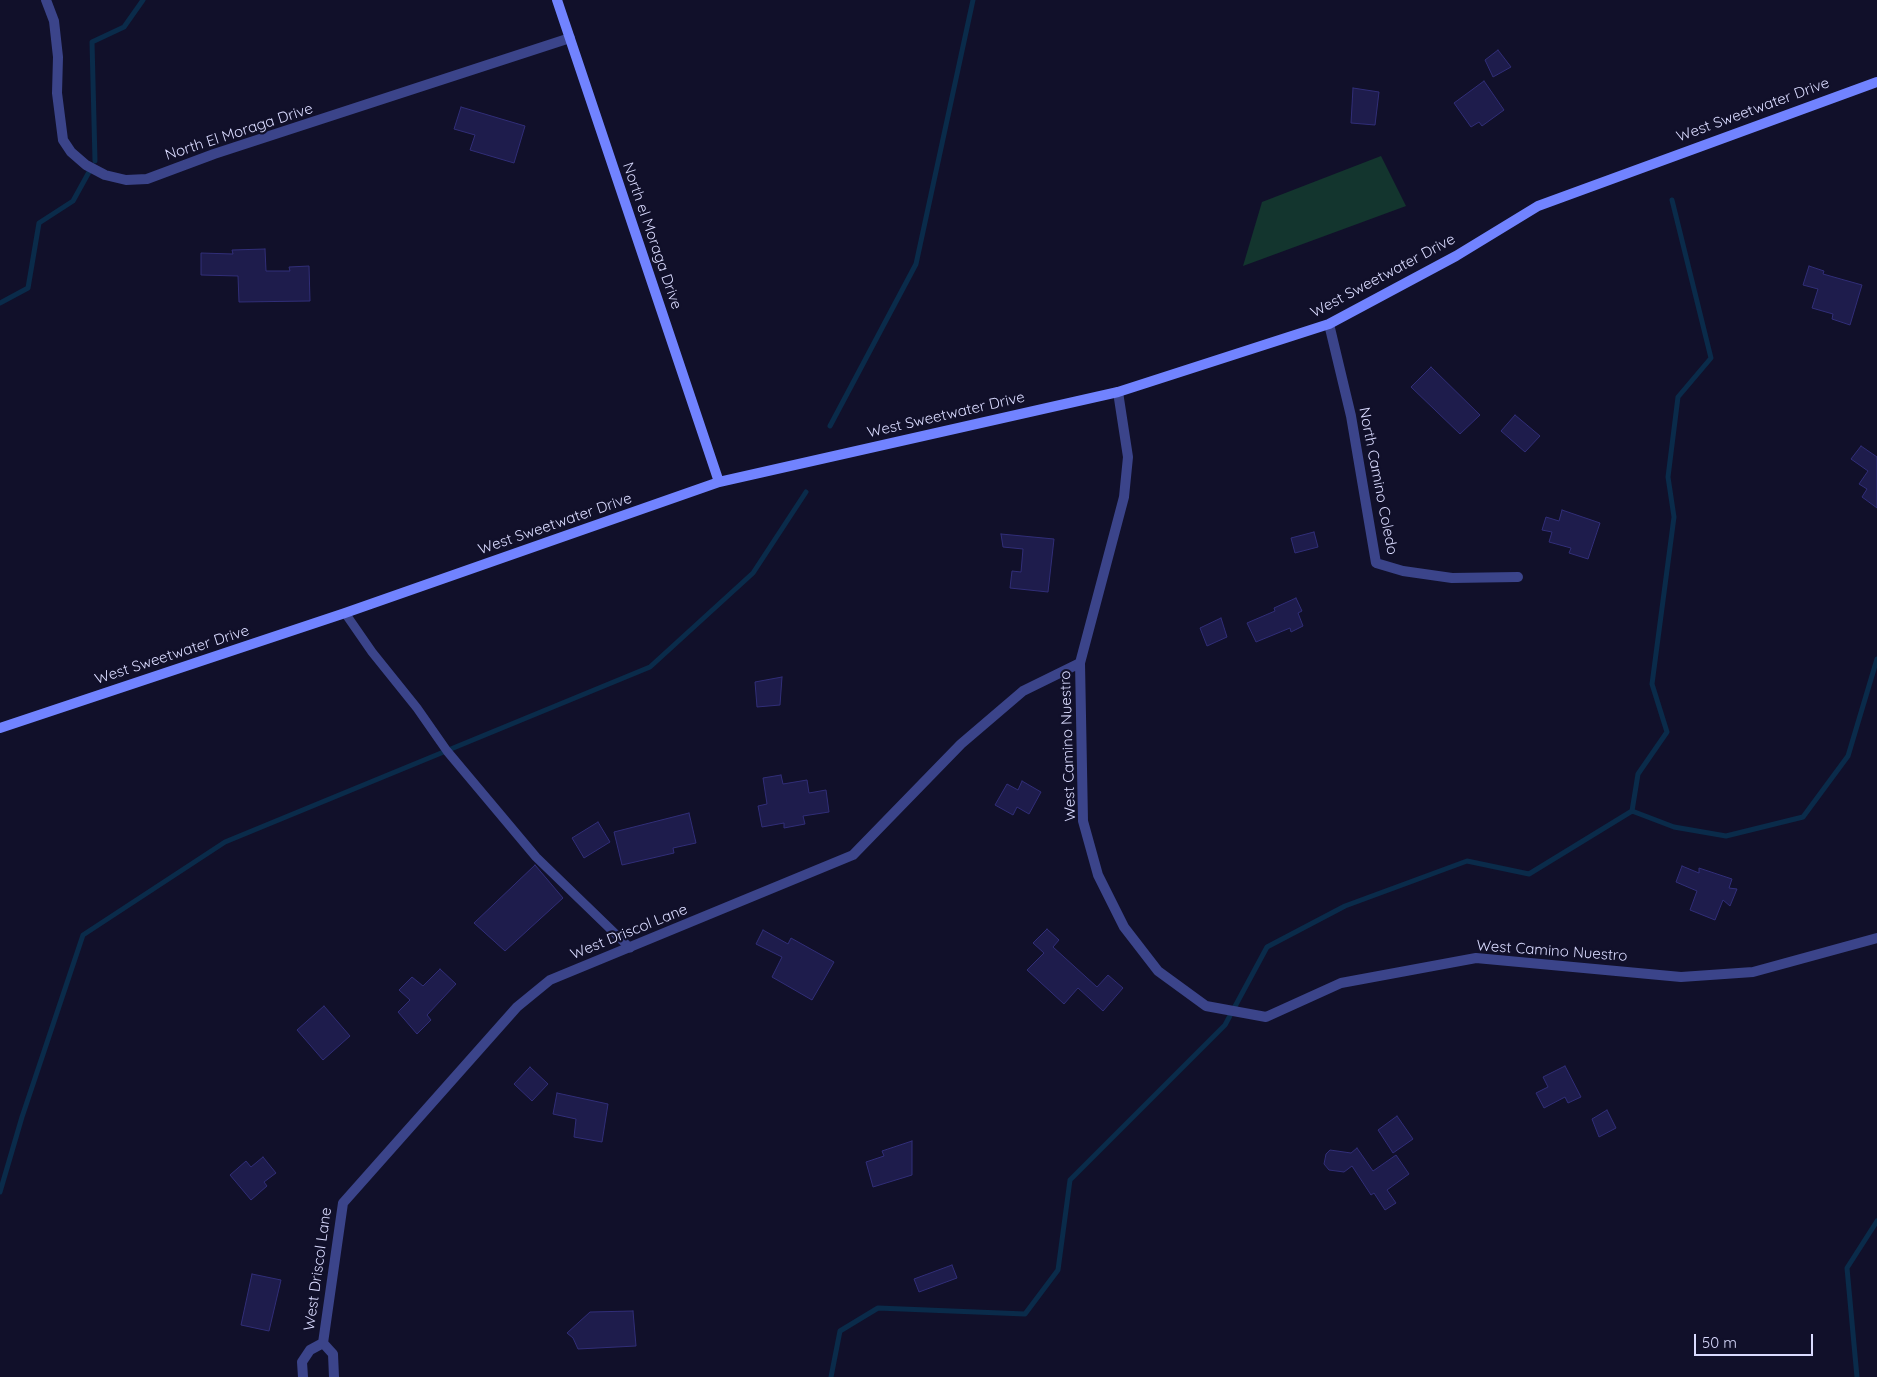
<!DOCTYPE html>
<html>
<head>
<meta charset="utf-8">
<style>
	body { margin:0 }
	#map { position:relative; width:1877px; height:1377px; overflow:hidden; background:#11102a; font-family:Quicksand,sans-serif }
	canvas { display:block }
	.scale { position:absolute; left:1694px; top:1334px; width:119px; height:22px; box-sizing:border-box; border:2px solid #dadbff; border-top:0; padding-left:6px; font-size:15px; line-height:18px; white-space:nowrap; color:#dadbff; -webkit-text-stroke:4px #11102a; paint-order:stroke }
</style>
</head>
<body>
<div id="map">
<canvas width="1877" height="1377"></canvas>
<div class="scale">50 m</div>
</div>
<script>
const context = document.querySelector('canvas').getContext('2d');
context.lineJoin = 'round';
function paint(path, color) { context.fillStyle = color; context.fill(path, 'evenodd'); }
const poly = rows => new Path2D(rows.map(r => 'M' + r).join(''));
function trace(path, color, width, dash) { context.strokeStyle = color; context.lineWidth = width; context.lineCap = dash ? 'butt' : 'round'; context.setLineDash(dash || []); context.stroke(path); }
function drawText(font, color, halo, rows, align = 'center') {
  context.font = font + ' Quicksand,sans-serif'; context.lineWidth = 4.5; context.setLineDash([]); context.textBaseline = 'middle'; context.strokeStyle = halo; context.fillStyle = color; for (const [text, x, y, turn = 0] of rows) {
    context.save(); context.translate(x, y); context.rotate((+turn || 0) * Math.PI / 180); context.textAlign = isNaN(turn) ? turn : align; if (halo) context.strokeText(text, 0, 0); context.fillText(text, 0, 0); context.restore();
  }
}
const green = poly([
	[1381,156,1406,206,1243,266,1262,202]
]);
const stream = poly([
	[95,161,92,42,124,27,143,0],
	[0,303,28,288,39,223,73,201,89,172],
	[830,426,916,264,973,0],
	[1632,811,1674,827,1726,836,1803,817,1848,756,1877,659],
	[0,1192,22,1117,83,935,225,842,650,667,753,573,806,492],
	[831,1377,840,1331,878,1308,1025,1314,1058,1270,1070,1180,1225,1025,1267,947,1345,906,1467,861,1529,874,1632,811,1638,774,1667,732,1652,684,1674,517,1668,477,1678,397,1711,358,1672,200],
	[1857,1377,1847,1268,1877,1221]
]);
const building = poly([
	[1498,50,1511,67,1493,77,1485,60,1498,50],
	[1484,81,1504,110,1482,126,1479,122,1471,127,1454,103,1484,81],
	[1353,88,1379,92,1375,125,1351,123,1353,88],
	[461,107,525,126,514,163,470,150,475,135,454,129,461,107],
	[265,249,266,271,290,271,289,267,309,266,310,301,239,302,238,276,201,275,201,253,233,254,232,250,265,249],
	[1809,266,1824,271,1823,274,1862,285,1850,325,1832,319,1833,314,1812,308,1818,289,1803,285,1809,266],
	[1431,367,1480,415,1460,434,1411,387,1431,367],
	[1515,415,1540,436,1525,452,1501,431,1515,415],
	[1861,446,1877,457,1877,508,1862,497,1867,489,1859,484,1868,471,1851,459,1861,446],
	[1562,510,1600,523,1588,559,1569,553,1571,548,1549,542,1552,532,1542,530,1546,517,1559,521,1562,510],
	[1314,532,1318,547,1295,553,1291,538,1314,532],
	[1001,534,1054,539,1048,592,1010,588,1012,571,1021,572,1023,549,1003,547,1001,534],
	[1296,598,1302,611,1298,613,1303,626,1291,632,1290,628,1256,642,1247,623,1275,611,1274,608,1296,598],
	[1221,618,1227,637,1207,646,1200,628,1221,618],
	[782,677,780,705,757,707,755,682,782,677],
	[781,775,783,784,807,780,809,793,826,790,829,812,803,816,805,824,784,828,784,823,762,827,758,806,767,804,763,778,781,775],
	[1022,781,1041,792,1029,814,1017,807,1013,815,995,805,1007,784,1018,790,1022,781],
	[689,813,696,843,673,848,674,853,622,865,614,832,689,813],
	[598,822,610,842,584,858,572,838,598,822],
	[535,865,563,898,505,951,474,923,535,865],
	[1682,866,1699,873,1699,868,1732,879,1729,888,1737,889,1730,906,1723,900,1715,920,1690,910,1697,891,1676,882,1682,866],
	[1047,929,1059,940,1053,947,1097,987,1108,975,1123,988,1103,1011,1078,988,1064,1004,1027,970,1044,953,1033,943,1047,929],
	[763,930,788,944,791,938,834,962,812,1000,772,977,782,957,756,944,763,930],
	[440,969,456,984,427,1015,431,1020,417,1034,398,1012,410,1000,399,990,412,977,423,986,440,969],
	[324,1006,350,1036,323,1060,297,1030,324,1006],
	[1565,1066,1581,1097,1568,1103,1565,1097,1544,1108,1536,1093,1548,1087,1543,1077,1565,1066],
	[530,1067,548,1084,532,1101,514,1084,530,1067],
	[557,1093,608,1104,602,1142,574,1137,576,1119,553,1114,557,1093],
	[1607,1110,1616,1128,1599,1137,1592,1119,1607,1110],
	[1397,1116,1413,1139,1393,1153,1378,1130,1397,1116],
	[912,1141,912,1175,873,1187,866,1162,884,1156,882,1151,912,1141],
	[1357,1148,1373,1171,1396,1155,1409,1174,1387,1190,1396,1203,1385,1210,1374,1193,1371,1195,1352,1166,1344,1172,1329,1170,1324,1164,1326,1154,1330,1150,1351,1153,1357,1148],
	[263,1157,276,1173,264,1182,267,1186,251,1200,230,1175,246,1161,251,1167,263,1157],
	[952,1265,957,1278,919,1292,914,1279,952,1265],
	[252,1274,281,1280,269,1331,241,1325,252,1274],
	[633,1311,636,1346,578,1349,573,1338,567,1333,590,1312,633,1311]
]);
const lane = poly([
	[345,613,372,652,417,708,447,751,536,857,630,948]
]);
const street = poly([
	[46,0,54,21,58,57,57,93,63,140,71,152,86,165,105,175,126,180,147,179,214,154,570,38],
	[1329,324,1351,416,1376,563,1403,571,1452,578,1518,577],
	[1118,392,1128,457,1124,497,1080,663,1083,821,1098,875,1124,927,1158,971,1206,1006,1266,1017,1341,983,1476,958,1681,977,1753,972,1877,938],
	[323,1343,343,1203,517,1007,550,980,853,855,961,744,1023,691,1080,663],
	[323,1343,333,1354,334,1377],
	[303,1377,302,1362,310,1350,323,1343]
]);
const secondary = poly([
	[557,0,719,482],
	[0,728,345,613,719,482,1118,392,1329,324,1456,256,1538,206,1877,82]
]);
const streetNames = [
	["West Sweetwater Drive",1753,110,-20],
	["North El Moraga Drive",239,132,-18],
	["North el Moraga Drive",652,236,71],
	["West Sweetwater Drive",1383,276,-28],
	["West Sweetwater Drive",946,415,-13],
	["North Camino Coledo",1378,481,79],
	["West Sweetwater Drive",555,524,-19],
	["West Sweetwater Drive",172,655,-18],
	["West Camino Nuestro",1068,746,-92],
	["West Driscol Lane",629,932,-22],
	["West Camino Nuestro",1552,951,4],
	["West Driscol Lane",318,1269,-82]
];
paint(green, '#13352e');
trace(stream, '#0a2b4a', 5);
paint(building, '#1e1c4c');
trace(building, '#312e78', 1);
trace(lane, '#3b448a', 9);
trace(street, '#3b448a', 10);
trace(secondary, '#7183ff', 10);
drawText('15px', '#dadbff', '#11102a', streetNames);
</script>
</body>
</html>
